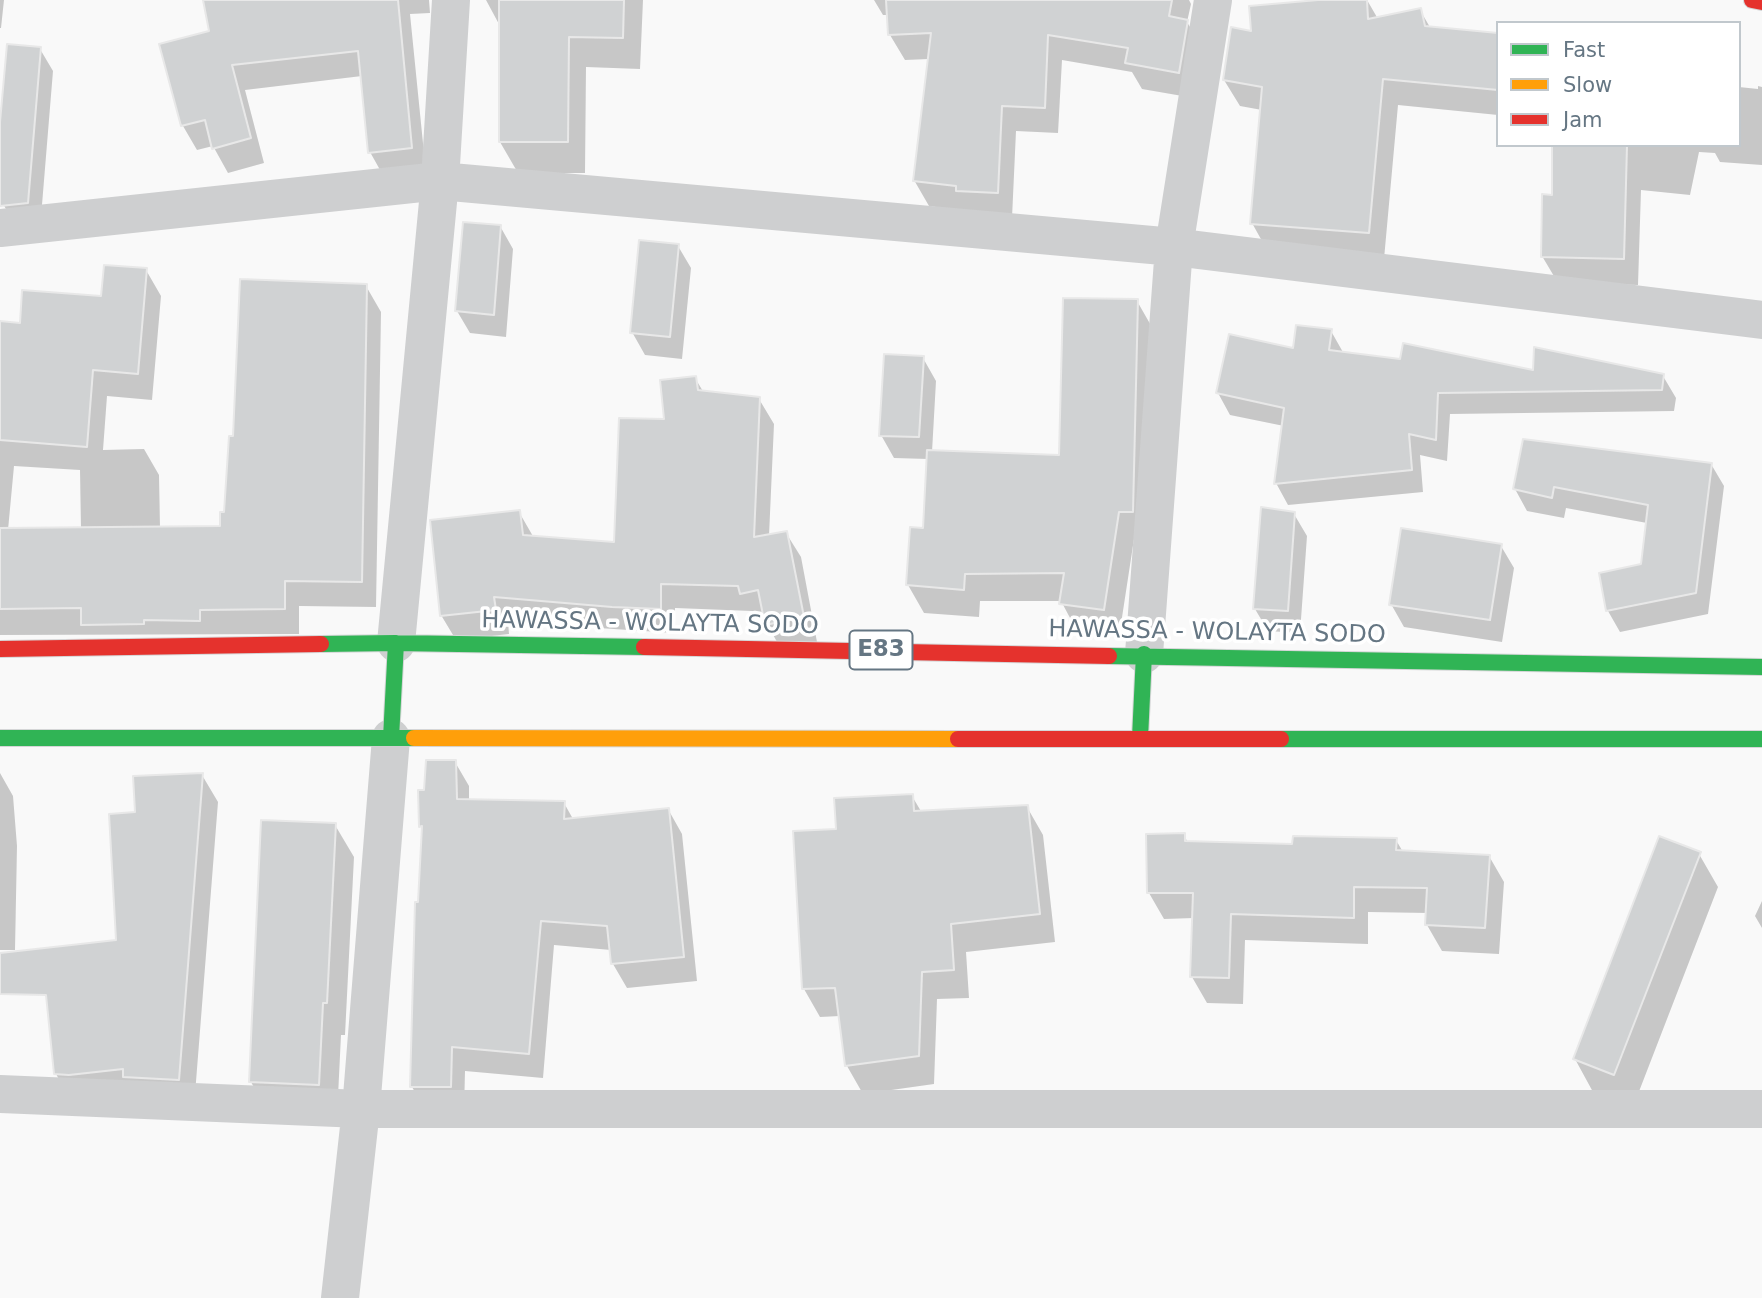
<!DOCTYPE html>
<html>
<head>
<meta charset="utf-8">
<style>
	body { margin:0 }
	#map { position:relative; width:1762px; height:1298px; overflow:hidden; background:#f9f9f9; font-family:"DejaVu Sans",sans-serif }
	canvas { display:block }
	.legend { position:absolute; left:1496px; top:21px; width:245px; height:126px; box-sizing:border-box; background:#fff; border:2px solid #c1c8cd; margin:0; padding:9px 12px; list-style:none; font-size:21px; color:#657683 }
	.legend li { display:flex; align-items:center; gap:14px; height:35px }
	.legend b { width:35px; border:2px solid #c1c8cd }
</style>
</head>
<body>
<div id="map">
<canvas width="1762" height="1298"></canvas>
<ul class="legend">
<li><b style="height:9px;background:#30b455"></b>Fast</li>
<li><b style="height:9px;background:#ff9f0a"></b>Slow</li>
<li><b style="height:9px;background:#e5322d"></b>Jam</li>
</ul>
</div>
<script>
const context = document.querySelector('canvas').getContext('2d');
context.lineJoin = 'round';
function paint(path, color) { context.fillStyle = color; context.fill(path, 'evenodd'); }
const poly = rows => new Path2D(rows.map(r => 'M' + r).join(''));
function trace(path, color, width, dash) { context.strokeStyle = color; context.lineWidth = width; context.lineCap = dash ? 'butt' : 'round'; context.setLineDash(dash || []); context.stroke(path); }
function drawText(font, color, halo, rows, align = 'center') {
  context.font = font + ' "DejaVu Sans",sans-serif'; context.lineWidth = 7; context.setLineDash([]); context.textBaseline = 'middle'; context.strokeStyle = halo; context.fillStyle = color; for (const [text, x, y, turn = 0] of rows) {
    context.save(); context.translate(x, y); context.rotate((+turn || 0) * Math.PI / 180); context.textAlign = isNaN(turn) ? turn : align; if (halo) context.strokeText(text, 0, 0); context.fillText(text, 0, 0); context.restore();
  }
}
const shadow = poly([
	[0,0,4,0,1,28,0,28],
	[205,0,429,0,430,13,410,14,426,173,384,177,370,152,362,76,245,90,264,163,228,173,213,146,197,150,183,126,161,45,211,32],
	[486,0,643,0,640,69,586,67,585,173,518,173,500,142,500,26],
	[874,0,1189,0,1191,4,1187,22,1202,47,1194,98,1142,89,1132,72,1062,60,1058,133,1016,131,1012,218,929,206,914,180,929,59,905,60,890,35,889,15,883,15],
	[1340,0,1367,0,1378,19,1420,10,1431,29,1498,35,1498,115,1398,105,1384,259,1267,250,1252,223,1262,110,1240,106,1224,80,1253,33],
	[40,49,53,71,41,217,9,214,0,199,0,143],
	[1758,86,1762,87,1762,165,1720,162,1715,153,1699,152,1690,195,1641,190,1638,285,1558,283,1542,256,1554,196,1553,145,1739,145,1739,87,1758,89],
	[500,226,513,249,506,337,470,333,457,311],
	[678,246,691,268,682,359,645,355,632,332],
	[146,270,161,296,152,400,107,396,103,450,144,449,159,475,160,527,222,528,226,514,234,438,366,286,381,312,376,607,299,606,299,634,0,635,0,322,21,325,103,297],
	[14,466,80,470,81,530,8,530],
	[1137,301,1153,329,1134,539,1119,637,1077,631,1061,601,980,601,979,617,924,613,908,585,924,530,928,459,894,458,881,435,923,358,936,381,932,452,1061,457],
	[1331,331,1344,354,1535,373,1663,376,1676,398,1674,411,1450,414,1447,461,1420,455,1423,492,1288,505,1276,483,1284,426,1230,415,1218,393],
	[695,378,704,393,759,399,774,424,769,536,786,533,801,557,817,642,781,649,767,624,765,616,756,618,752,611,675,608,674,633,508,622,509,634,456,640,441,615,519,512,534,538,616,544,666,421],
	[1711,464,1724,486,1708,614,1620,632,1608,611,1601,574,1643,565,1647,523,1566,508,1564,518,1527,511,1515,489],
	[1294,514,1307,536,1300,633,1268,631,1255,609],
	[1501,546,1514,568,1502,642,1404,627,1391,604],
	[455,762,469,786,469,801,564,803,573,819,668,809,682,834,697,981,627,988,613,964,611,950,554,945,543,1078,465,1071,464,1111,426,1111,412,1087,424,832,421,826,426,792],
	[0,773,13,796,17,846,15,950,0,950],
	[202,775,218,802,194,1107,72,1102,56,1074,118,941,137,814],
	[912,796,922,813,1027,807,1043,835,1055,942,966,952,969,998,937,999,934,1084,863,1094,847,1066,840,1016,820,1017,804,989,838,830],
	[335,825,354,857,345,1035,341,1035,337,1117,269,1114,251,1082],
	[1184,835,1188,843,1294,846,1396,840,1403,852,1489,856,1504,882,1499,954,1442,951,1427,925,1428,913,1368,912,1368,944,1245,940,1243,1004,1207,1003,1192,977,1194,918,1164,919,1149,893],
	[1699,854,1718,887,1633,1107,1593,1092,1575,1059],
	[1762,901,1762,928,1755,916]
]);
const building = poly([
	[203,0,398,0,412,148,368,153,358,51,232,65,251,138,212,149,205,120,181,126,159,44,209,31,203,0],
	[499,0,624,0,623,38,569,37,568,142,499,142,499,0],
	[886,0,1172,0,1169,16,1188,20,1179,73,1125,63,1128,48,1048,35,1045,108,1002,106,998,193,956,191,956,186,913,181,931,33,888,35,886,0],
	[1318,0,1367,0,1368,19,1421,8,1425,26,1498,33,1498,90,1383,79,1369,233,1250,224,1262,87,1223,80,1231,27,1251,31,1249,6,1318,0],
	[7,44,41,47,28,203,0,206,0,122,7,44],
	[1552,145,1627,145,1624,259,1541,257,1542,194,1552,195,1552,145],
	[463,222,501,225,494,315,455,311,463,222],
	[639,240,679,244,670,337,630,333,639,240],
	[104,265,147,268,138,374,93,370,87,447,0,440,0,321,20,323,22,290,101,296,104,265],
	[240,279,367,284,362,582,285,581,285,609,200,610,200,621,144,620,144,624,81,625,81,608,0,609,0,528,220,526,220,512,224,512,229,436,233,436,240,279],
	[1063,298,1138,299,1133,512,1119,512,1104,610,1059,604,1064,573,965,574,964,590,906,585,910,527,923,528,927,450,1059,455,1063,298],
	[1296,325,1332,329,1329,350,1400,359,1403,343,1533,370,1534,347,1664,374,1662,390,1438,393,1436,440,1409,434,1412,470,1274,484,1284,408,1216,393,1229,334,1293,348,1296,325],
	[884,354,924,356,919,437,879,436,884,354],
	[696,376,698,390,760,397,754,537,787,531,804,617,765,625,758,590,740,594,738,586,661,584,661,609,612,607,494,597,496,610,440,616,430,520,520,510,523,535,614,542,619,418,664,419,660,380,696,376],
	[1523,439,1712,463,1696,593,1606,611,1599,573,1641,564,1648,505,1554,487,1552,498,1513,489,1523,439],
	[1261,507,1295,512,1288,611,1253,609,1261,507],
	[1401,528,1502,544,1490,620,1389,605,1401,528],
	[426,760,456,760,457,799,565,801,564,819,669,808,684,957,611,964,607,926,541,921,529,1054,452,1047,451,1087,410,1087,415,902,418,902,422,826,419,827,418,790,424,790,426,760],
	[203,773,179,1080,123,1077,123,1069,69,1075,54,1074,46,995,0,994,0,953,116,940,109,814,135,812,133,776,203,773],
	[913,794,914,811,1028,805,1040,914,951,924,954,970,922,972,919,1056,845,1066,835,988,802,989,793,831,836,829,834,798,913,794],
	[261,820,336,823,327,1003,323,1003,319,1085,249,1082,261,820],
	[1185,833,1185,841,1292,844,1293,836,1397,838,1396,850,1490,855,1485,928,1425,925,1427,888,1354,887,1354,918,1231,914,1229,978,1190,977,1193,893,1147,893,1146,834,1185,833],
	[1659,836,1701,852,1614,1075,1573,1059,1659,836]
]);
const street = poly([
	[0,228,440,181,1174,247,1762,320],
	[396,643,440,181,451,0],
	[1144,654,1174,247,1213,0],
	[0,1094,361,1109,1762,1109],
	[340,1298,361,1109,391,738]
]);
const fast = poly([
	[321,644,396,643,644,647],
	[1109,656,1762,667],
	[0,738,414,738],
	[391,738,396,643],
	[1140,738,1144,654],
	[1281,739,1762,739]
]);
const slow = poly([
	[414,738,958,739]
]);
const jam = poly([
	[1752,0,1762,2],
	[644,647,1109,656],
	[0,649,321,644],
	[958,739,1281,739]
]);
const shields = [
	[881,650,63]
];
const shieldNames = [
	["E83",881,650]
];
const streetNames = [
	["HAWASSA - WOLAYTA SODO",650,624,1],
	["HAWASSA - WOLAYTA SODO",1217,633,1]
];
paint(shadow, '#0003');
paint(building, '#d0d2d3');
trace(building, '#e8e8e8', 2);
trace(fast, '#d5d6d7', 18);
trace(slow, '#d5d6d7', 18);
trace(jam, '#d5d6d7', 18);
trace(street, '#cecfd0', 38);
trace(fast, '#30b455', 16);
trace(slow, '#ff9f0a', 16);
trace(jam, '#e5322d', 16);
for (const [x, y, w] of shields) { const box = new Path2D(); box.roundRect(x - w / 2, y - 19.5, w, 39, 5); context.fillStyle = '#fff'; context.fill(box); trace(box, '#657683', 2); }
drawText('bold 23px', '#657683', null, shieldNames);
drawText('24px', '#657683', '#fff', streetNames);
</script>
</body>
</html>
